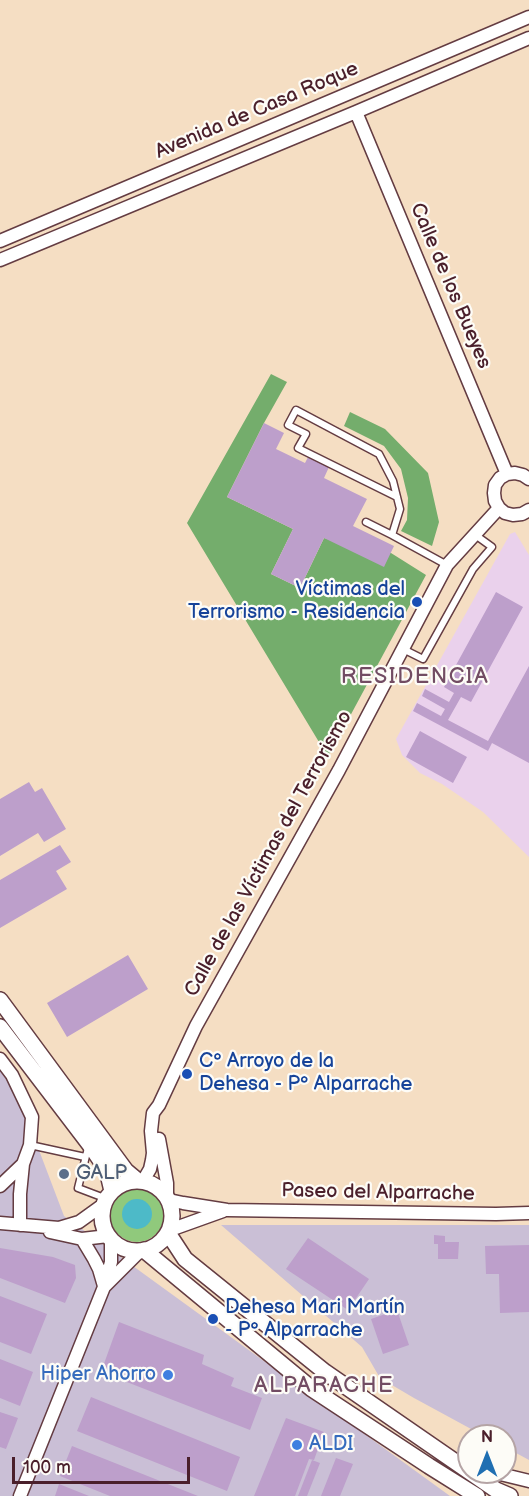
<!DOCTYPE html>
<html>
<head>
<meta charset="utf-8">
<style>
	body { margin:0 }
	#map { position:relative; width:529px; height:1496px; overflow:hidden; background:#f5dec3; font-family:"Balsamiq Sans",sans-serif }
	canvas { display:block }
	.north { position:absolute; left:457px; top:1424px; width:60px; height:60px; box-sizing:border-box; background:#fdfcf7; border:2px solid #b5a4a5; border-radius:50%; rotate:0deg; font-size:16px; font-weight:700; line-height:24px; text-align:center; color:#4a1f2b }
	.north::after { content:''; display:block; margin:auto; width:21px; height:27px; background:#1f6fb2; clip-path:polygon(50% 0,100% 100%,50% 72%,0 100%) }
	.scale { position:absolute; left:12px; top:1457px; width:178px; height:27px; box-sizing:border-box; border:3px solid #4a1f2b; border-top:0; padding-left:8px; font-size:18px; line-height:21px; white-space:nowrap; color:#4a1f2b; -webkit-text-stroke:4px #fdfcf7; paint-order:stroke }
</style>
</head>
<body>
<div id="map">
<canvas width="529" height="1496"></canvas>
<div class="north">N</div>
<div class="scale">100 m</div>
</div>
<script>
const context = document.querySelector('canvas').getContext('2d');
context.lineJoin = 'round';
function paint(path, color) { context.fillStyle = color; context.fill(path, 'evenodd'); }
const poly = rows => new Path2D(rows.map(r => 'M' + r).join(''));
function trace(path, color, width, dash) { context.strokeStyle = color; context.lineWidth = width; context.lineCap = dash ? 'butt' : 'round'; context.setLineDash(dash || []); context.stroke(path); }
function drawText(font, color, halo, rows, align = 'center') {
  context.font = font + ' "Balsamiq Sans",sans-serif'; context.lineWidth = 4.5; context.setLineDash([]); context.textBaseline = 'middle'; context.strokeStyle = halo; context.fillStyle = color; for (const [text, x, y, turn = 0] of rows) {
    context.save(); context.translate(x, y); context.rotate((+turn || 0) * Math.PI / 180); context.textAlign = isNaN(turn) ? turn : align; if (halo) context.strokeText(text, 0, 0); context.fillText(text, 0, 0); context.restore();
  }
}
const built = poly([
	[515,532,529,555,529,857,483,812,442,784,420,773,402,755,396,739,510,534]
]);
const industrial = poly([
	[0,1067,15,1087,64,1216,450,1496,0,1496],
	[221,1225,529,1225,529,1460,505,1447,505,1436,484,1436,414,1398,380,1378,362,1347]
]);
const green = poly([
	'110 1215a27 27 0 1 1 54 0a27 27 0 1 1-54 0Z'
]);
const forest = poly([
	[271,374,287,382,264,423,227,497,293,529,271,574,300,588,324,538,391,553,426,575,328,757,187,523],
	[350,412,385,429,428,473,439,522,432,546,401,531,407,520,408,498,401,469,384,446,344,426]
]);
const water = poly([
	'122 1214a15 15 0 1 1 30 0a15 15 0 1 1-30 0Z'
]);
const building = poly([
	[264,423,284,433,276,449,305,463,308,457,329,467,324,478,367,499,353,526,394,546,384,567,324,538,300,588,271,574,293,529,227,497],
	[496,592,523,607,471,702,461,697,448,720,488,741,529,666,529,763,492,743,488,751,413,711,417,703,441,716,445,709,422,696,425,689,449,702,454,693,444,687],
	[420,731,467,757,453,783,406,757],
	[29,782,35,792,42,788,66,829,44,842,38,833,0,856,0,799],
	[60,845,71,862,56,871,67,889,0,928,0,880],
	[128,955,148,989,67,1037,47,1003],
	[434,1235,445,1236,445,1242,459,1242,458,1259,438,1259,438,1244,434,1244],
	[308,1238,369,1279,348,1310,286,1269],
	[529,1245,529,1312,500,1313,499,1274,486,1274,485,1246],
	[0,1248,53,1257,75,1265,76,1278,65,1303,0,1278],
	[0,1296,47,1314,31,1354,0,1342],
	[397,1310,409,1345,383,1354,371,1319],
	[119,1322,204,1355,202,1364,234,1378,231,1386,262,1398,250,1430,101,1372],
	[0,1359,33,1372,20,1406,0,1398],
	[91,1397,240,1457,227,1491,77,1431],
	[0,1412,18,1418,6,1449,0,1447],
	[286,1418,324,1432,314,1460,309,1459,295,1496,254,1496],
	[72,1446,198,1496,110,1496,60,1476],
	[336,1458,353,1464,340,1496,321,1496],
	[312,1460,320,1463,307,1496,298,1496],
	[59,1484,89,1496,55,1496]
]);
const service = poly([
	[366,522,392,535,447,565],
	[392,535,400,509,393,481,379,454,296,410,288,425,306,434,298,448,397,497],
	[403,649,423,659,473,569,492,547,474,534],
	[30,1145,85,1157],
	[88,1148,78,1188,107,1199]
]);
const minor = poly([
	[356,112,507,474],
	[0,241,529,17],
	[0,260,356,112,529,38],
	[529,479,523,475,515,473,507,474,500,478,495,485,494,493,495,501,499,508,505,513,513,515,522,514,529,510],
	[0,1059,12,1075,32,1117,30,1145,23,1164,20,1194,20,1225],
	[159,1139,167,1183,167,1197],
	[143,1181,150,1169,152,1160,153,1153,151,1131,153,1113,159,1105,196,1026,339,770,447,565,499,508],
	[0,1186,23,1164],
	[169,1200,183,1203,227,1210,496,1214,529,1213],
	[0,1223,59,1228,79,1222,104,1204],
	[170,1230,223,1211],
	[50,1232,82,1239,108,1236],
	[82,1239,94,1259,99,1269,104,1286],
	[105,1286,140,1251],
	[492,1472,529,1481],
	[20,1496,104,1287,111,1262,111,1239]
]);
const tertiary = poly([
	[0,1000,126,1171,138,1181],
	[0,1027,90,1145,107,1170,112,1191],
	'102 1216a35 35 0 1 1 70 0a35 35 0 1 1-70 0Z',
	[168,1233,185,1259,325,1372,496,1490,510,1496],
	[144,1250,312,1389,429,1466,477,1496]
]);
const markers = [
	[417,602,6,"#1a4fb4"],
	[187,1074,6,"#1a4fb4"],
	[64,1174,6,"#5c6f8a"],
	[213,1319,6,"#1a4fb4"],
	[168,1375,6,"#3f7fe0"],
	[297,1445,6,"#3f7fe0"]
];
const streetNames = [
	["Avenida de Casa Roque",257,111,-23],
	["Calle de los Bueyes",450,286,67],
	["Calle de las Víctimas del Terrorismo",269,854,-61],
	["Paseo del Alparrache",378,1193,1]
];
const transitNames = [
	["Víctimas del",405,590,"right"],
	["Terrorismo - Residencia",405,613,"right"],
	["Cº Arroyo de la",199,1062],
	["Dehesa - Pº Alparrache",199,1085],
	["Dehesa Mari Martín",225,1308],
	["- Pº Alparrache",225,1331]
];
const serviceNames = [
	["GALP",76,1174]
];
const shopNames = [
	["Hiper Ahorro",156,1375],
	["ALDI",309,1445,"left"]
];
const quarterNames = [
	["RESIDENCIA",415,677],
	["ALPARACHE",324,1386]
];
paint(built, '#ead1ec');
paint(industrial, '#cabfd6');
paint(green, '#90c97c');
paint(forest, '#74ad6c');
paint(water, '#4dbac8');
paint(building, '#bd9fcb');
trace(service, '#643c42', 9);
trace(minor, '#643c42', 15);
trace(tertiary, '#643c42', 18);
trace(service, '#fff', 6);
trace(minor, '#fff', 12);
trace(tertiary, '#fff', 15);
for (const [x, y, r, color] of markers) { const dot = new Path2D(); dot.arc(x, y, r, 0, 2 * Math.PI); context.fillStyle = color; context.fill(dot); trace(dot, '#fdfcf7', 2); }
drawText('20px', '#4a1f2b', '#fdfcf7', streetNames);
drawText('20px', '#164399', '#fdfcf7', transitNames, 'left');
drawText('20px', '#4e5e75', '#fdfcf7', serviceNames, 'left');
drawText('20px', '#366cbe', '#fdfcf7', shopNames, 'right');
context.letterSpacing = '1.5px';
drawText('22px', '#724c63', '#fdfcf7', quarterNames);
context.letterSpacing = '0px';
</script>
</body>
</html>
